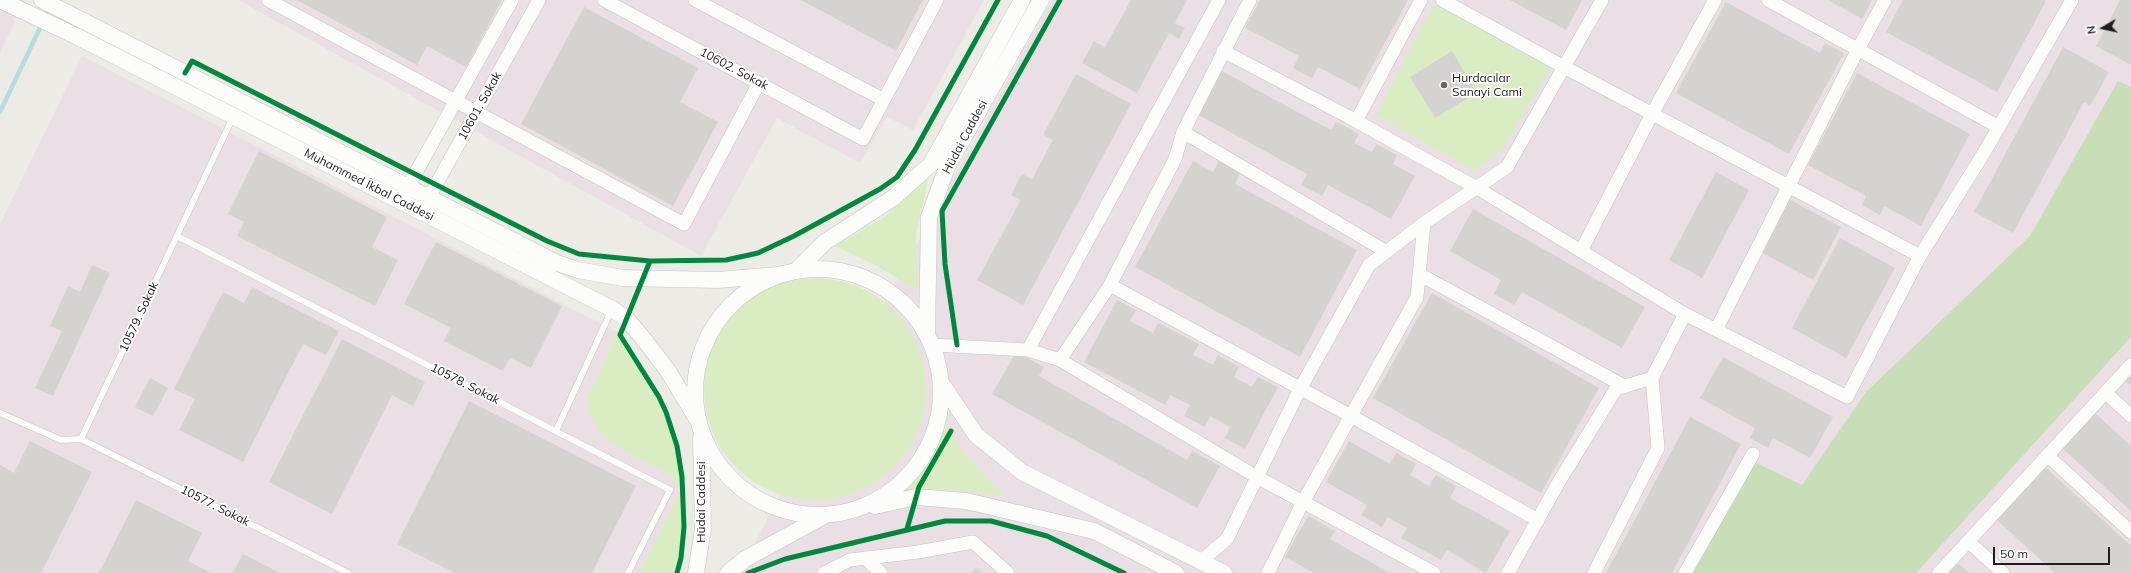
<!DOCTYPE html>
<html>
<head>
<meta charset="utf-8">
<style>
	body { margin:0 }
	#map { position:relative; width:2131px; height:573px; overflow:hidden; background:#edebe6; font-family:Mulish,sans-serif }
	canvas { display:block }
	.north { position:absolute; left:2083px; top:8px; width:40px; height:40px; -webkit-text-stroke:3px #fff; paint-order:stroke; rotate:261deg; font-size:11px; font-weight:700; line-height:16px; text-align:center; color:#1e1e1e }
	.north::after { content:''; display:block; margin:auto; width:14px; height:18px; background:#1e1e1e; clip-path:polygon(50% 0,100% 100%,50% 72%,0 100%) }
	.scale { position:absolute; left:1993px; top:547px; width:117px; height:18px; box-sizing:border-box; border:2px solid #1e1e1e; border-top:0; padding-left:5px; font-size:12px; line-height:14px; white-space:nowrap; color:#1e1e1e; -webkit-text-stroke:3px #fff; paint-order:stroke }
</style>
</head>
<body>
<div id="map">
<canvas width="2131" height="573"></canvas>
<div class="north">N</div>
<div class="scale">50 m</div>
</div>
<script>
const context = document.querySelector('canvas').getContext('2d');
context.lineJoin = 'round';
function paint(path, color) { context.fillStyle = color; context.fill(path, 'evenodd'); }
const poly = rows => new Path2D(rows.map(r => 'M' + r).join(''));
function trace(path, color, width, dash) { context.strokeStyle = color; context.lineWidth = width; context.lineCap = dash ? 'butt' : 'round'; context.setLineDash(dash || []); context.stroke(path); }
function drawText(font, color, halo, rows, align = 'center') {
  context.font = font + ' Mulish,sans-serif'; context.lineWidth = 3.5; context.setLineDash([]); context.textBaseline = 'middle'; context.strokeStyle = halo; context.fillStyle = color; for (const [text, x, y, turn = 0] of rows) {
    context.save(); context.translate(x, y); context.rotate((+turn || 0) * Math.PI / 180); context.textAlign = isNaN(turn) ? turn : align; if (halo) context.strokeText(text, 0, 0); context.fillText(text, 0, 0); context.restore();
  }
}
const industrial = poly([
	[0,0,25,0,0,53],
	[238,0,984,0,913,130,887,117,860,163,777,118,701,256],
	[1052,0,2131,0,2131,573,739,573,833,395],
	[82,56,617,332,588,397,674,479,678,485,679,494,675,503,639,573,0,573,0,224]
]);
const grass = poly([
	[1434,4,1550,68,1503,149,1475,171,1376,115],
	[929,176,916,235,918,291,877,266,835,246,886,216],
	'704 389a111 111 0 1 1 222 0a111 111 0 1 1-222 0Z',
	[617,332,637,359,659,397,666,412,677,446,682,477,684,527,681,558,677,573,639,573,675,503,679,494,678,485,674,479,666,473,614,445,598,430,588,412,588,397],
	[942,423,970,460,1005,496,950,489,897,493,924,463]
]);
const forest = poly([
	[2118,81,2131,87,2131,337,1916,573,1690,573,1750,460,1802,485,1866,392,2030,236]
]);
const stream = poly([
	[0,112,50,7]
]);
const building = poly([
	[297,0,502,0,466,67,427,46,417,65],
	[801,0,923,0,896,51],
	[1131,0,1187,0,1175,23,1185,28,1179,39,1169,33,1137,93,1082,63,1094,41,1105,47],
	[1260,0,1408,0,1360,89,1318,67,1312,78,1293,68,1299,56,1245,28],
	[1510,0,1582,0,1566,30],
	[1828,0,1872,0,1862,19],
	[1903,0,2044,0,2046,1,1997,92,1886,32],
	[2120,0,2131,0,2131,65,2096,46],
	[1726,2,1820,53,1825,43,1844,53,1789,154,1676,93],
	[584,7,698,68,680,102,718,122,673,206,521,124],
	[2063,47,2109,72,2090,106,2084,102,2013,233,1974,212],
	[1452,51,1477,93,1435,118,1410,77],
	[1218,69,1331,130,1336,122,1359,134,1354,143,1372,152,1376,144,1397,155,1393,164,1415,176,1391,219,1328,185,1322,196,1301,185,1307,174,1195,113],
	[1857,73,1970,134,1921,226,1884,206,1880,215,1862,205,1866,196,1808,165],
	[1076,74,1131,104,1023,305,977,280,1021,200,1011,195,1022,174,1032,179,1053,140,1043,135],
	[259,151,387,217,372,247,398,260,375,306,237,236,244,222,228,214],
	[1193,161,1213,172,1219,161,1240,173,1235,184,1357,250,1300,357,1135,267],
	[1716,172,1749,190,1702,278,1669,260],
	[1787,198,1841,227,1813,280,1759,251],
	[1473,209,1645,307,1622,348,1522,292,1514,305,1494,294,1501,280,1450,251],
	[1840,238,1895,268,1846,358,1792,328],
	[436,242,562,306,531,368,510,358,503,371,444,341,451,328,404,304],
	[92,265,110,273,53,396,35,388,62,331,50,326,68,286,80,292],
	[252,287,339,331,326,355,303,344,243,462,179,430,195,399,174,389,223,292,244,303],
	[1432,293,1599,388,1541,493,1373,398],
	[1117,300,1136,310,1130,321,1153,333,1158,323,1199,344,1193,355,1213,365,1218,355,1239,367,1234,377,1252,387,1258,377,1278,387,1245,449,1225,438,1230,427,1210,416,1205,427,1184,416,1190,405,1170,395,1165,405,1084,362],
	[342,339,425,382,413,406,392,395,332,514,269,482],
	[1016,352,1044,367,1039,376,1187,460,1192,451,1220,466,1197,508,992,394],
	[1723,357,1833,417,1810,458,1773,438,1768,448,1750,438,1755,428,1700,398],
	[2131,373,2131,386,2125,380],
	[150,378,168,388,153,416,135,407],
	[469,401,636,486,592,573,455,573,397,544],
	[2095,413,2131,446,2131,511,2062,448],
	[1690,417,1741,444,1672,573,1606,573],
	[30,441,92,472,41,573,0,573,0,465,14,473],
	[1349,441,1390,464,1396,453,1416,464,1410,475,1429,486,1436,475,1456,486,1450,498,1510,531,1486,573,1447,550,1441,560,1401,538,1407,528,1387,517,1382,527,1361,515,1367,505,1326,482],
	[2045,467,2131,546,2131,573,2055,573,1997,520],
	[136,500,202,533,188,561,211,573,99,573],
	[1308,516,1335,531,1330,539,1390,573,1314,573,1285,557],
	[243,554,280,573,233,573],
	[1958,563,1969,573,1949,573],
	[976,568,982,573,971,573]
]);
const service = poly([
	[177,236,670,490,628,573],
	[0,413,61,440,81,439,233,117],
	[556,431,612,309],
	[81,439,348,573]
]);
const minor = poly([
	[268,0,684,224,759,83],
	[604,0,863,139,937,0],
	[695,0,884,100],
	[1442,0,1564,67,1920,256],
	[1768,0,1999,127],
	[1223,51,1347,116,1477,188,1685,314,1652,378,1616,389,1560,480,1508,573],
	[1356,121,1421,0],
	[1183,132,1387,252],
	[400,201,512,0],
	[424,206,539,0],
	[1581,251,1652,114,1715,0],
	[1419,274,1624,386],
	[1110,285,1351,416,1538,520],
	[1685,314,1847,397,1920,256,1985,151,2072,0],
	[1716,330,1858,49,1885,0],
	[932,345,1028,350,1060,360,1257,477,1434,573],
	[1028,350,1219,0],
	[1060,360,1110,285,1175,159,1183,132,1250,0],
	[2106,393,2131,416],
	[2048,456,2131,532],
	[1969,542,2003,573],
	[865,558,881,573],
	[1201,561,1227,539,1300,389,1369,265,1424,223,1507,167,1602,0],
	[824,573,850,560,918,552,973,542,1008,573],
	[1268,573,1303,502,1417,297,1424,223],
	[1594,573,1658,448,1652,378],
	[1685,573,1753,454],
	[1939,573,2131,365]
]);
const tertiary = poly([
	[0,0,78,37,612,309,627,319,646,342,668,371,697,419],
	[42,0,557,263,578,270,623,278,718,280,778,275],
	'695 392a123 123 0 1 1 246 0a123 123 0 1 1-246 0Z',
	[797,270,825,242,893,198,931,164,1022,0],
	[927,335,929,217,947,167,1041,0],
	[942,384,976,435,1022,472,1224,573],
	[875,506,916,497,966,501,1094,531,1176,573],
	[696,573,703,529,701,438],
	[728,573,745,559,824,516]
]);
const cycleway = poly([
	[185,73,192,61,547,241,579,254,650,261,726,260,758,253,794,236,880,189,897,177,915,150,998,0],
	[650,261,620,335,659,397,666,412,677,446,682,477,684,527,681,558,677,573],
	[957,345,945,264,942,211,1060,0],
	[907,529,919,487,951,431],
	[748,573,785,559,945,521,991,521,1047,536,1124,573]
]);
const markers = [
	[1444,85,4,"#666664"]
];
const streetNames = [
	["10602. Sokak",734,69,28],
	["10601. Sokak",480,106,-61],
	["Hüdai Caddesi",965,137,-62],
	["Muhammed İkbal Caddesi",369,185,27],
	["10579. Sokak",139,317,-65],
	["10578. Sokak",465,384,27],
	["Hüdai Caddesi",701,502,-90],
	["10577. Sokak",215,506,27]
];
const poiNames = [
	["Hurdacılar",1452,78],
	["Sanayi Cami",1452,92]
];
paint(industrial, '#ebdfe6');
paint(grass, '#daedc2');
paint(forest, '#c7deb9');
trace(stream, '#b7dbe3', 4.5);
paint(building, '#d5d3cf');
trace(service, '#c5c4c2', 7);
trace(minor, '#c5c4c2', 14);
trace(tertiary, '#c5c4c2', 17);
trace(service, '#fcfcfb', 6);
trace(minor, '#fcfcfb', 13);
trace(tertiary, '#fcfcfb', 16);
trace(cycleway, '#00873e', 5);
for (const [x, y, r, color] of markers) { const dot = new Path2D(); dot.arc(x, y, r, 0, 2 * Math.PI); context.fillStyle = color; context.fill(dot); trace(dot, '#fff', 1.5); }
drawText('12px', '#1e1e1e', '#fff', streetNames);
drawText('12px', '#1e1e1e', '#fff', poiNames, 'left');
</script>
</body>
</html>
